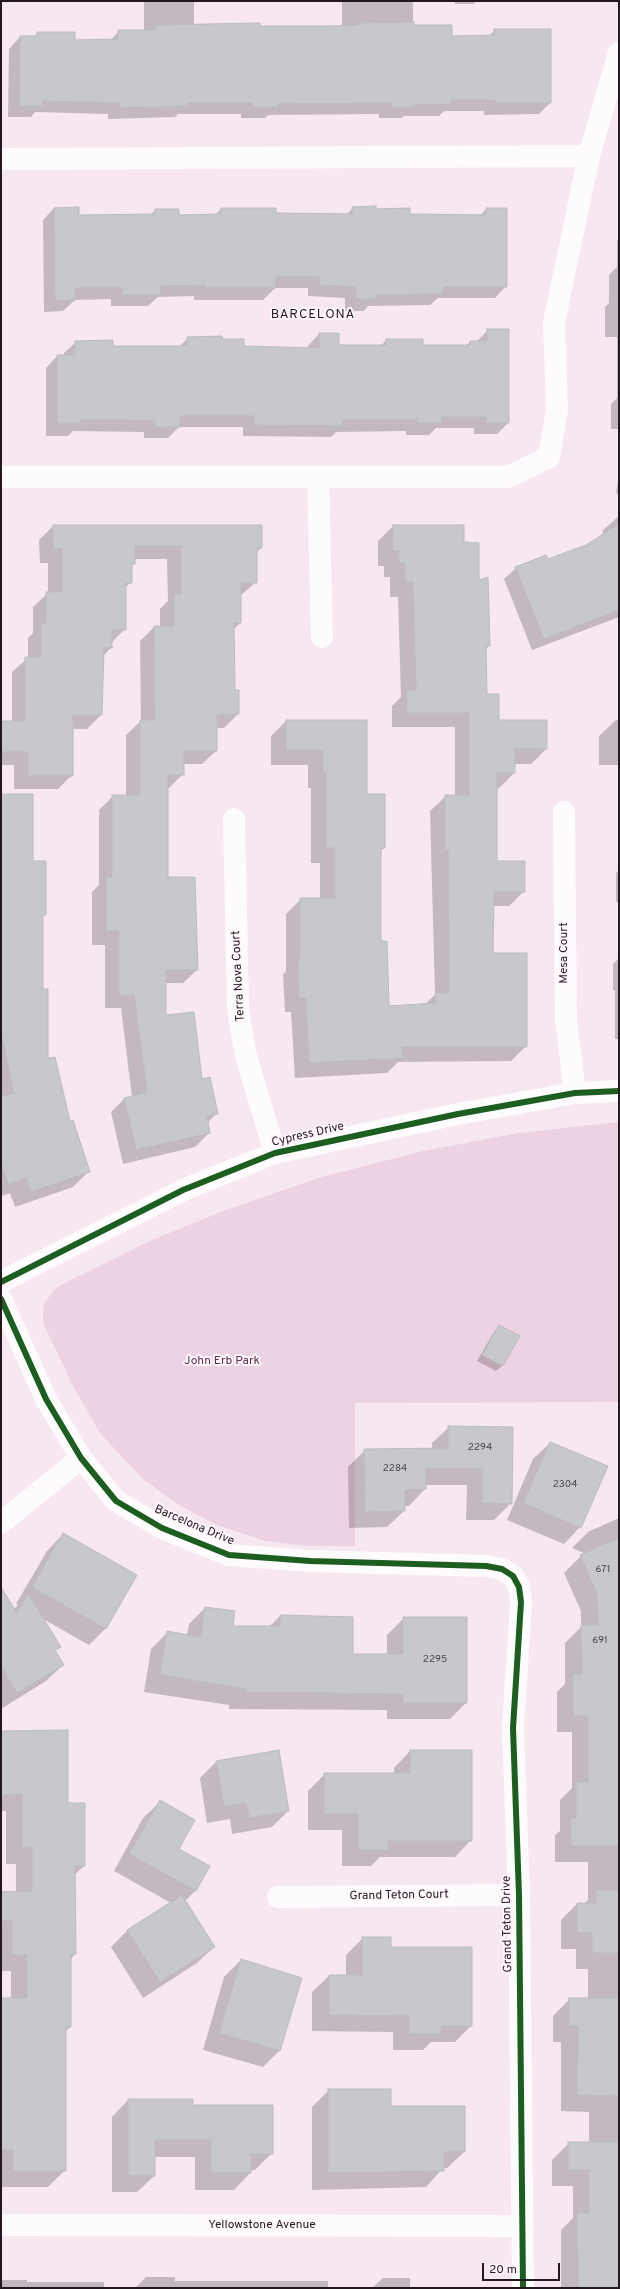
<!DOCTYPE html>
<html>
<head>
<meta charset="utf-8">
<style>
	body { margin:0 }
	#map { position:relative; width:620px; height:2289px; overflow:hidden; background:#f6e7f1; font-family:Overpass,sans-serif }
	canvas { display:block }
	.frame { position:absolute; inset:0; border:2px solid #241820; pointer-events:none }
	.scale { position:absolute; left:482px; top:2263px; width:78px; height:18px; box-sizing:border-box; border:2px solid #241820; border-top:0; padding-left:5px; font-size:12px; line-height:14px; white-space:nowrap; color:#241820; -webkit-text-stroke:3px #fcf5fa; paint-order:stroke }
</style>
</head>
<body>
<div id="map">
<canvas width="620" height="2289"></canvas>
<div class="frame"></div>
<div class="scale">20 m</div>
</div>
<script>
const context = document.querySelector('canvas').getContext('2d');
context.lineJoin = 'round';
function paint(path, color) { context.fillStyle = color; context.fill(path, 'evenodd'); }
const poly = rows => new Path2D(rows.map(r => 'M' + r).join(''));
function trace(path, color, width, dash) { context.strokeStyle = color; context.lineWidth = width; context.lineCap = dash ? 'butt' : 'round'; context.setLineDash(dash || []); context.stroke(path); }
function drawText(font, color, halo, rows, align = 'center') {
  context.font = font + ' Overpass,sans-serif'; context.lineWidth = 4; context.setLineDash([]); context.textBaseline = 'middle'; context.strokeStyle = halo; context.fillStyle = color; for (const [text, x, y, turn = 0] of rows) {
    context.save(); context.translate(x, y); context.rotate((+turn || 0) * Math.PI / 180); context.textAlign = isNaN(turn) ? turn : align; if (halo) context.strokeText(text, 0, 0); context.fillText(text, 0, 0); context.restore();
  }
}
const green = poly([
	[619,1122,619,1402,355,1403,355,1546,308,1546,265,1541,217,1525,177,1504,142,1478,100,1433,73,1386,45,1327,43,1320,44,1304,54,1290,63,1284,152,1240,226,1210,322,1177,423,1151,519,1133]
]);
const shadow = poly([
	[144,1,194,1,194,24,259,27,342,26,342,1,413,1,413,26,451,37,489,36,495,30,550,103,539,114,484,115,484,111,444,111,439,116,404,116,402,118,379,118,379,114,268,115,265,118,241,118,241,114,178,114,175,117,108,119,108,114,35,112,31,117,8,117,9,49,20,37,34,37,38,33,74,41,110,41,119,31,144,31],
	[455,1,477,1,473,4,455,4],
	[54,208,78,216,150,216,155,210,178,216,214,216,221,209,275,214,346,215,353,208,409,215,480,216,486,209,506,286,495,298,438,298,430,305,368,306,364,311,345,311,345,298,308,296,308,288,275,288,263,300,194,300,194,296,158,297,148,306,111,306,111,299,75,300,63,311,44,312,43,220],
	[619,239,619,429,611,429,611,404,617,398,617,337,605,337,605,307,609,303,609,275,617,267,617,241],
	[488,330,508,423,497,434,474,434,474,428,436,428,429,435,406,435,406,431,336,432,331,437,243,436,243,427,179,427,168,438,144,438,144,432,73,431,68,436,46,436,46,368,57,356,64,356,64,353,76,342,112,347,179,347,188,338,222,340,243,347,308,348,308,346,319,334,338,346,381,346,386,340,422,346,466,346,470,342,476,342],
	[619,476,619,494,616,493],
	[619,516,619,617,532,650,504,579,516,568,548,561,587,546,604,534,602,531],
	[53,526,261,526,261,548,256,553,256,582,240,596,240,623,233,630,234,692,238,714,224,728,216,728,216,751,202,764,183,764,183,774,169,788,167,788,167,878,197,970,183,983,165,983,165,1017,201,1081,217,1113,207,1123,209,1133,195,1147,123,1164,111,1112,125,1098,132,1097,121,1008,105,1008,105,945,92,945,92,892,99,885,99,810,113,796,126,796,126,735,141,721,140,641,154,627,160,627,160,609,168,601,167,559,134,559,134,563,131,566,131,582,125,588,125,629,111,643,111,648,103,656,101,715,87,729,72,729,72,775,58,789,14,789,14,765,1,765,1,722,12,722,12,672,28,658,28,638,33,633,33,607,48,593,48,563,40,563,39,540],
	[393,526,463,543,478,582,489,646,486,649,486,695,498,721,546,749,531,764,514,764,514,773,499,788,496,788,496,862,524,891,509,906,493,906,492,954,526,1046,511,1061,398,1062,387,1073,295,1078,291,1012,285,1012,283,974,286,972,286,914,301,899,320,899,320,863,311,863,311,788,308,788,308,765,271,765,271,736,286,721,366,721,366,795,384,848,380,851,380,942,388,1007,424,1005,435,995,430,811,446,796,455,796,455,727,392,727,392,706,401,697,398,597,390,597,390,577,384,577,384,566,378,566,378,541],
	[616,720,619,720,619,765,599,765,599,736],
	[1,795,32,862,45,914,42,918,42,990,47,1059,69,1123,89,1171,73,1187,15,1207,10,1193,1,1196],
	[619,870,619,902,616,902,616,873],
	[619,958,619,1039,615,1039,615,990,613,990,613,964],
	[499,1326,518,1337,502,1366,496,1371,477,1361,494,1332],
	[449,1427,512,1428,511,1503,494,1520,466,1520,467,1485,425,1485,425,1489,409,1506,404,1506,404,1511,387,1527,349,1528,348,1467,365,1450,432,1449,432,1443],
	[550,1443,580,1527,564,1544,507,1520,533,1459],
	[619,1518,619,2288,561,2288,561,2230,573,2218,573,2186,552,2186,552,2160,569,2143,589,2143,589,2112,561,2111,561,2042,553,2042,553,2016,570,1999,588,1999,588,1969,576,1969,576,1949,561,1949,561,1920,577,1904,584,1904,588,1900,588,1862,555,1862,555,1835,560,1831,560,1800,572,1788,572,1732,557,1732,557,1692,565,1684,565,1643,581,1627,581,1611,564,1573,581,1556,586,1554,572,1548,588,1532],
	[63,1534,136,1576,105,1629,89,1645,43,1619,59,1647,55,1651,63,1665,46,1681,1,1709,1,1603,13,1610,18,1605,16,1604,47,1551],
	[205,1608,231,1627,269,1627,280,1616,352,1655,387,1655,387,1635,404,1618,466,1703,450,1719,387,1719,387,1710,229,1709,229,1705,144,1692,151,1649,168,1632,187,1635,189,1624],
	[1,1732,67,1804,84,1866,74,1875,75,1954,70,1960,70,2027,65,2032,65,2170,48,2187,1,2187,1,1999,11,1999,11,1971,1,1971,1,1893,16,1893,16,1864,6,1864,6,1811,1,1811],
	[410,1751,471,1840,455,1857,380,1857,371,1866,342,1866,342,1830,308,1830,308,1791,325,1774,394,1774,394,1768],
	[216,1762,288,1811,272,1827,232,1834,230,1819,207,1823,200,1778],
	[160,1802,178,1849,209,1867,195,1891,185,1901,214,1947,197,1963,143,1998,111,1947,128,1930,171,1903,114,1871,143,1818],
	[363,1938,390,1948,471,2026,455,2042,431,2042,423,2050,393,2050,393,2032,312,2031,312,1992,329,1976,346,1976,346,1955],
	[241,1960,279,2051,263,2067,203,2050,224,1977],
	[329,2090,390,2107,464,2152,447,2168,443,2168,426,2187,312,2190,312,2107],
	[128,2100,192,2106,272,2153,255,2170,250,2170,250,2173,234,2190,195,2190,195,2157,154,2157,154,2176,137,2192,112,2192,112,2117],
	[146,2277,175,2277,175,2281,328,2281,328,2288,1,2288,1,2280,27,2280,27,2282,104,2282,104,2288,135,2288],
	[383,2278,410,2278,410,2288,372,2288]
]);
const building = poly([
	[414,22,414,25,452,25,452,36,494,35,494,29,551,29,551,103,495,103,495,100,451,100,451,104,414,105,414,107,391,107,391,103,278,104,278,107,253,107,253,103,187,103,187,106,119,108,119,103,43,101,43,106,19,106,20,36,37,36,37,32,75,32,75,40,118,39,118,30,155,30,155,25,260,23,260,26,332,26,358,25,358,23,414,22],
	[376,206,376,209,410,208,410,214,486,215,486,208,507,208,507,287,443,287,443,294,376,295,376,299,356,299,356,287,319,285,319,277,276,277,276,288,205,288,205,285,161,286,161,295,122,295,122,288,75,288,75,300,55,301,54,208,79,207,79,215,155,214,155,209,179,209,179,215,221,214,221,208,276,208,276,213,352,214,352,207,376,206],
	[487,329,509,329,509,423,486,423,486,417,442,417,442,423,417,423,417,420,343,420,343,426,254,425,254,416,180,416,180,427,155,427,155,421,123,420,81,420,81,424,57,424,57,355,75,355,75,341,113,340,113,346,187,346,187,337,222,336,223,339,244,339,244,346,319,348,319,333,339,333,339,345,386,345,386,339,423,339,423,345,470,345,470,341,487,341,487,329],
	[619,524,619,610,544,639,515,567,546,555,548,559,586,545,619,524],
	[53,525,262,525,262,548,257,548,257,583,241,583,241,623,234,623,235,690,239,690,239,714,217,715,217,751,184,751,184,775,168,775,168,877,195,877,198,970,166,970,166,1015,194,1012,202,1079,210,1077,218,1114,207,1116,210,1133,136,1150,124,1098,147,1092,134,995,119,995,119,931,106,931,106,877,112,877,112,795,140,795,140,720,155,720,154,626,174,626,174,594,181,594,181,546,135,546,135,564,132,564,132,583,126,583,126,630,112,630,112,648,104,648,102,715,73,715,73,776,28,776,28,752,1,752,1,721,25,721,25,657,41,657,41,623,46,623,46,592,62,592,62,549,53,549,53,525],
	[393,525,464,525,464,542,479,543,479,580,488,577,490,646,486,646,487,694,499,694,499,720,547,720,547,749,515,749,515,773,497,773,497,861,525,861,525,892,494,892,493,953,527,953,527,1047,402,1047,403,1058,309,1063,306,998,299,998,298,958,300,958,300,898,335,898,335,848,326,848,326,773,323,773,323,750,286,750,286,720,367,720,367,794,385,794,385,848,381,848,381,941,387,941,389,1006,436,1003,435,993,449,993,448,850,445,850,445,795,469,795,469,713,407,713,406,690,416,690,413,582,405,582,404,563,399,563,399,551,392,551,393,525],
	[1,794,33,794,33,861,46,861,46,915,43,915,43,989,48,989,48,1058,55,1057,70,1121,73,1120,90,1172,31,1192,26,1178,8,1184,1,1163,1,1096,14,1093,1,1034,1,794],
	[499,1325,520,1336,503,1366,482,1355,499,1325],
	[448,1426,513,1427,512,1504,482,1503,483,1469,426,1468,426,1489,405,1490,405,1511,365,1512,364,1449,448,1448,448,1426],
	[550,1442,608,1466,581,1528,523,1503,550,1442],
	[63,1533,137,1575,106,1629,32,1587,63,1533],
	[619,1538,619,1846,571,1846,571,1818,576,1818,576,1782,588,1782,588,1716,573,1716,573,1674,582,1674,581,1625,598,1625,597,1594,580,1555,619,1538],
	[1,1587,17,1613,28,1593,61,1647,55,1650,64,1665,17,1693,1,1667,1,1587],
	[205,1607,235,1611,233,1626,280,1626,280,1615,353,1617,353,1654,403,1654,403,1617,467,1617,467,1703,403,1703,403,1694,245,1692,245,1689,160,1675,167,1631,200,1637,205,1607],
	[68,1730,68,1803,85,1803,85,1866,75,1866,76,1954,71,1955,71,2027,66,2027,66,2171,13,2171,13,2150,1,2150,1,1998,27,1998,27,1955,12,1955,12,1921,1,1921,1,1892,32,1891,32,1848,22,1848,22,1794,1,1795,1,1731,68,1730],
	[279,1750,289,1811,249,1818,246,1803,224,1807,216,1761,279,1750],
	[410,1750,472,1750,472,1841,388,1841,388,1850,358,1850,358,1814,324,1814,324,1773,410,1773,410,1750],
	[160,1800,195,1820,179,1849,210,1866,196,1891,129,1854,160,1800],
	[596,1890,619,1890,619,1953,592,1953,592,1933,577,1933,577,1903,596,1903,596,1890],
	[182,1895,215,1947,160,1982,127,1930,182,1895],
	[362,1937,391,1937,391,1947,472,1947,472,2026,441,2026,441,2034,409,2034,409,2016,329,2015,329,1975,362,1975,362,1937],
	[241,1959,302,1978,280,2051,219,2033,241,1959],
	[569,1998,619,1998,619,2096,577,2095,578,2026,569,2026,569,1998],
	[328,2089,391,2089,391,2106,465,2106,465,2152,444,2152,444,2171,328,2173,328,2089],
	[128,2099,193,2099,193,2105,273,2105,273,2154,251,2154,251,2173,211,2173,211,2140,155,2140,155,2176,128,2176,128,2099],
	[568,2142,619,2142,619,2288,578,2288,577,2213,589,2213,589,2170,568,2170,568,2142]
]);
const minor = poly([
	[1,159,589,156],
	[1,477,508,477,549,457,557,410,554,322,589,156,619,53],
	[318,478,322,637],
	[564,812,566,1020,575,1093],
	[234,819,238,1009,246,1056,275,1153],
	[1,1282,183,1190,275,1153,458,1114,575,1093,619,1091],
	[1,1299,46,1399,81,1458,116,1501,162,1528,229,1555,310,1561,486,1566,502,1569,513,1576,519,1587,521,1602,513,1728,519,1895,523,2288],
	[1,1523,81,1458],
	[278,1897,519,1895],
	[1,2225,523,2226]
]);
const cycleway = poly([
	[1,1282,183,1190,275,1153,458,1114,575,1093,619,1091],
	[1,1299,46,1399,81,1458,116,1501,162,1528,229,1555,310,1561,486,1566,502,1569,513,1576,519,1587,521,1602,513,1728,519,1895,523,2288]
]);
const numberNames = [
	["2294",480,1448],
	["2284",395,1469],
	["2304",565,1485],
	["671",603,1570],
	["691",600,1641],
	["2295",435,1660]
];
const streetNames = [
	["Mesa Court",565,953,-90],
	["Terra Nova Court",239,976,-93],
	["Cypress Drive",308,1135,-13],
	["Barcelona Drive",194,1526,23],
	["Grand Teton Court",399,1896,-1],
	["Grand Teton Drive",508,1924,-91],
	["Yellowstone Avenue",262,2226]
];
const parkNames = [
	["John Erb Park",222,1362]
];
const neighbourhoodNames = [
	["BARCELONA",313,315]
];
paint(green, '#edd2e3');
paint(shadow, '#0003');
paint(building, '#c6c8cb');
trace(building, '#babbbe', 1);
trace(minor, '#fefbfd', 22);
trace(cycleway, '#1b5e20', 6);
drawText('10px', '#4c444b', null, numberNames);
drawText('12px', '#241820', '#fcf5fa', streetNames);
drawText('12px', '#5b2d4e', '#fcf5fa', parkNames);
context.letterSpacing = '1px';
drawText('13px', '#241820', '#fcf5fa', neighbourhoodNames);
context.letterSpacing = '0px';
</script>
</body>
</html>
